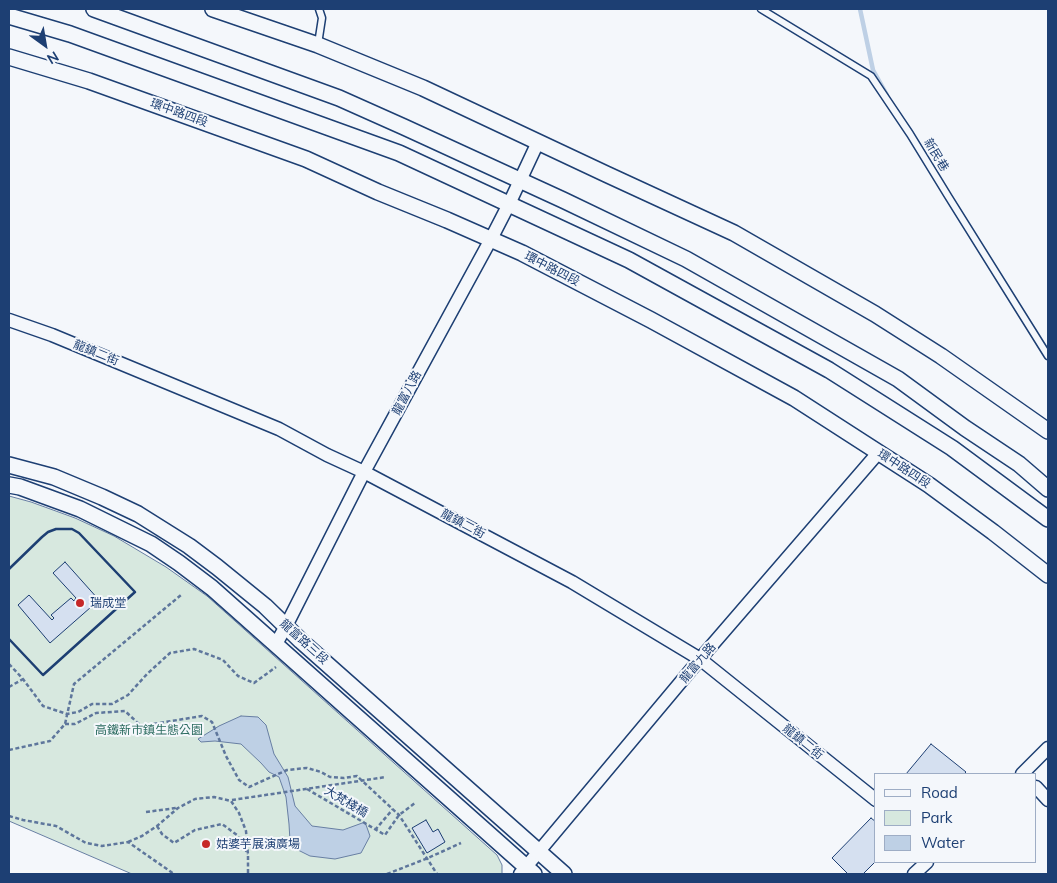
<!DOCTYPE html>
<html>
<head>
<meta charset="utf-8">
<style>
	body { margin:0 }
	#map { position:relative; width:1057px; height:883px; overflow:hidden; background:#f4f7fb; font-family:Mulish,sans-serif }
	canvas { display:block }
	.frame { position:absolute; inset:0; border:10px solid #1d3f73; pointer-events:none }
	.legend { position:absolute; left:874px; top:773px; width:162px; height:90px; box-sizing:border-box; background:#f4f7fb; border:1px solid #9eadc5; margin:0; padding:6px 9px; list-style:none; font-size:15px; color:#1d3f73 }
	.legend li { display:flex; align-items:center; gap:10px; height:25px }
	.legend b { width:25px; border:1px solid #9eadc5 }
	.north { position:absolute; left:20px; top:20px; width:50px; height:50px; -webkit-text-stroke:4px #f4f7fb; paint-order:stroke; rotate:148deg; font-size:14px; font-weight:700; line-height:20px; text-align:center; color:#1d3f73 }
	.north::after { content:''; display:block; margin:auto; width:18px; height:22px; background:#1d3f73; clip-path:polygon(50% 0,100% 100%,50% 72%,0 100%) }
</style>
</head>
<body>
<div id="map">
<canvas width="1057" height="883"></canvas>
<div class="frame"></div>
<ul class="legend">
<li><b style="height:6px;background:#f4f7fb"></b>Road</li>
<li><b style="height:14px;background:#d7e8df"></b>Park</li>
<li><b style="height:14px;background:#bed0e5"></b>Water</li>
</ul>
<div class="north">N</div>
</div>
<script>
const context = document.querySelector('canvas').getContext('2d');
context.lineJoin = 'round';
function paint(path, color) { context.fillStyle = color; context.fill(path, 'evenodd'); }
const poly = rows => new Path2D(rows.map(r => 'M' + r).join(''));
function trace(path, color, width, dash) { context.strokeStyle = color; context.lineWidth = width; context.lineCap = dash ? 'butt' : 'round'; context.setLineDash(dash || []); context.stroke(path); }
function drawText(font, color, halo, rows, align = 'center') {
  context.font = font + ' Mulish,"Noto Sans TC",sans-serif'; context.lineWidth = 4; context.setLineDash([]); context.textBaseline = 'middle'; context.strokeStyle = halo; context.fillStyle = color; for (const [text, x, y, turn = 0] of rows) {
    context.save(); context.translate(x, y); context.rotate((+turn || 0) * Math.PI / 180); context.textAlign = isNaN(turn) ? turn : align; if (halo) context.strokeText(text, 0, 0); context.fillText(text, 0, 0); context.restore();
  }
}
const green = poly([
	[9,496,31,502,75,518,114,536,166,567,207,596,497,855,502,865,502,874,132,874,9,821,9,496]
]);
const water = poly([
	[241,716,258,717,266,725,274,754,288,777,295,806,312,826,343,830,365,822,370,836,361,853,335,859,310,856,298,850,290,841,289,824,286,797,279,777,269,772,261,763,241,744,215,741,201,742,198,739,219,726,241,716]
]);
const stream = poly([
	[860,9,873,70,887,95]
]);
const building = poly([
	[65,562,99,600,50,643,18,605,29,595,52,620,54,618,51,615,71,598,74,601,76,598,53,573,65,562],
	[931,744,966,772,964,774,906,774,931,744],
	[871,818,876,822,876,861,863,874,848,874,832,858,871,818],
	[426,820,433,832,438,829,445,842,427,853,412,828,426,820]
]);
const path = poly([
	[9,664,23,679,43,706,67,714,78,712,92,704,112,704,128,695,147,674,170,653,194,649,223,660,238,676,254,683,276,667],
	[9,687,23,679],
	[65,724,75,724,96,713,125,711,141,726,202,716,212,722,226,756,239,780,249,787,287,770,307,768,321,772,330,777,344,778,357,776,399,815,437,874],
	[9,750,50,741,65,724,74,684,181,595],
	[307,789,385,835,399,815,415,803],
	[232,800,386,777],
	[146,812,176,808],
	[9,816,23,820,56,826,86,843,102,846,128,842,174,874],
	[157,826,162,834,174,843,195,830,222,824,237,835,248,854],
	[375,830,393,809],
	[128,842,142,836,157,826,178,808,195,799,214,797,231,801,239,813,246,831,248,855,248,874],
	[387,874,428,858,461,843]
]);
const service = poly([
	[761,9,871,76,910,134,948,196,1048,356],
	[318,44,322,18,319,9]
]);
const minor = poly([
	[9,320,52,335,279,429,327,455,364,472,572,582,700,659,876,800],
	[276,644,286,626,364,472,491,239,509,204,538,142],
	[1022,774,1048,748],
	[1036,787,1048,800],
	[520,874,700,659,878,453],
	[914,874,927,862]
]);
const tertiary = poly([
	[94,9,339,98,404,127,563,200,686,259,898,379,965,428,1019,464,1048,489],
	[213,9,318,45,423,88,606,174,734,233,875,314,941,356,1048,431],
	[9,16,70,34,399,153,629,260,829,370,952,448,1048,519],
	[9,57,89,81,306,159,378,192,447,220,522,253,651,320,794,398,929,485,993,532,1048,575],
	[9,465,54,477,102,497,138,514,189,546,217,567,265,606,301,641,564,874],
	[9,485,20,487,80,509,151,544,179,563,212,588,534,874]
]);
const wall = poly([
	[9,569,42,537,48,532,56,529,72,529,79,533,135,592,43,675,9,639]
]);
const markers = [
	[80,603,5,"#c62828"],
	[206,844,5,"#c62828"]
];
const streetNames = [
	["環中路四段",179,113,20],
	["新民巷",936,155,59],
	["環中路四段",552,269,27],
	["龍鎮二街",96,353,22],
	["龍富八路",407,393,-62],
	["環中路四段",904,469,33],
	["龍鎮二街",463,524,28],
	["龍富路三段",304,642,42],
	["龍富九路",698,663,-50],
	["龍鎮二街",803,742,39],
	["大梵棧橋",346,802,31]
];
const poiNames = [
	["瑞成堂",90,603],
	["姑婆芋展演廣場",216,844]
];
const parkNames = [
	["高鐵新市鎮生態公園",149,730]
];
paint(green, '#d7e8df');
trace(green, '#687fa3', 1);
paint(water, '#bed0e5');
trace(water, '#687fa3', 1);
trace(stream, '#bed0e5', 4.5);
paint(building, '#d5e0f0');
trace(building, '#1d3f73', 1);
trace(service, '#1d3f73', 9);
trace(minor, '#1d3f73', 15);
trace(tertiary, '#1d3f73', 18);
trace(path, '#5e769c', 2.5, [4, 2.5]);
trace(service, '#f4f7fb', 6);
trace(minor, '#f4f7fb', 12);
trace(tertiary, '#f4f7fb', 15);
trace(wall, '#1d3f73', 2.5);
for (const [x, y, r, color] of markers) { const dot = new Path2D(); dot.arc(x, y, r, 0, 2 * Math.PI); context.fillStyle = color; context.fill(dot); trace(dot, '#f4f7fb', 2); }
drawText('12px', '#1d3f73', '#f4f7fb', streetNames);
drawText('12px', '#1d3f73', '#f4f7fb', poiNames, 'left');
drawText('12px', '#2c6c60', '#f4f7fb', parkNames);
</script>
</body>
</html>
